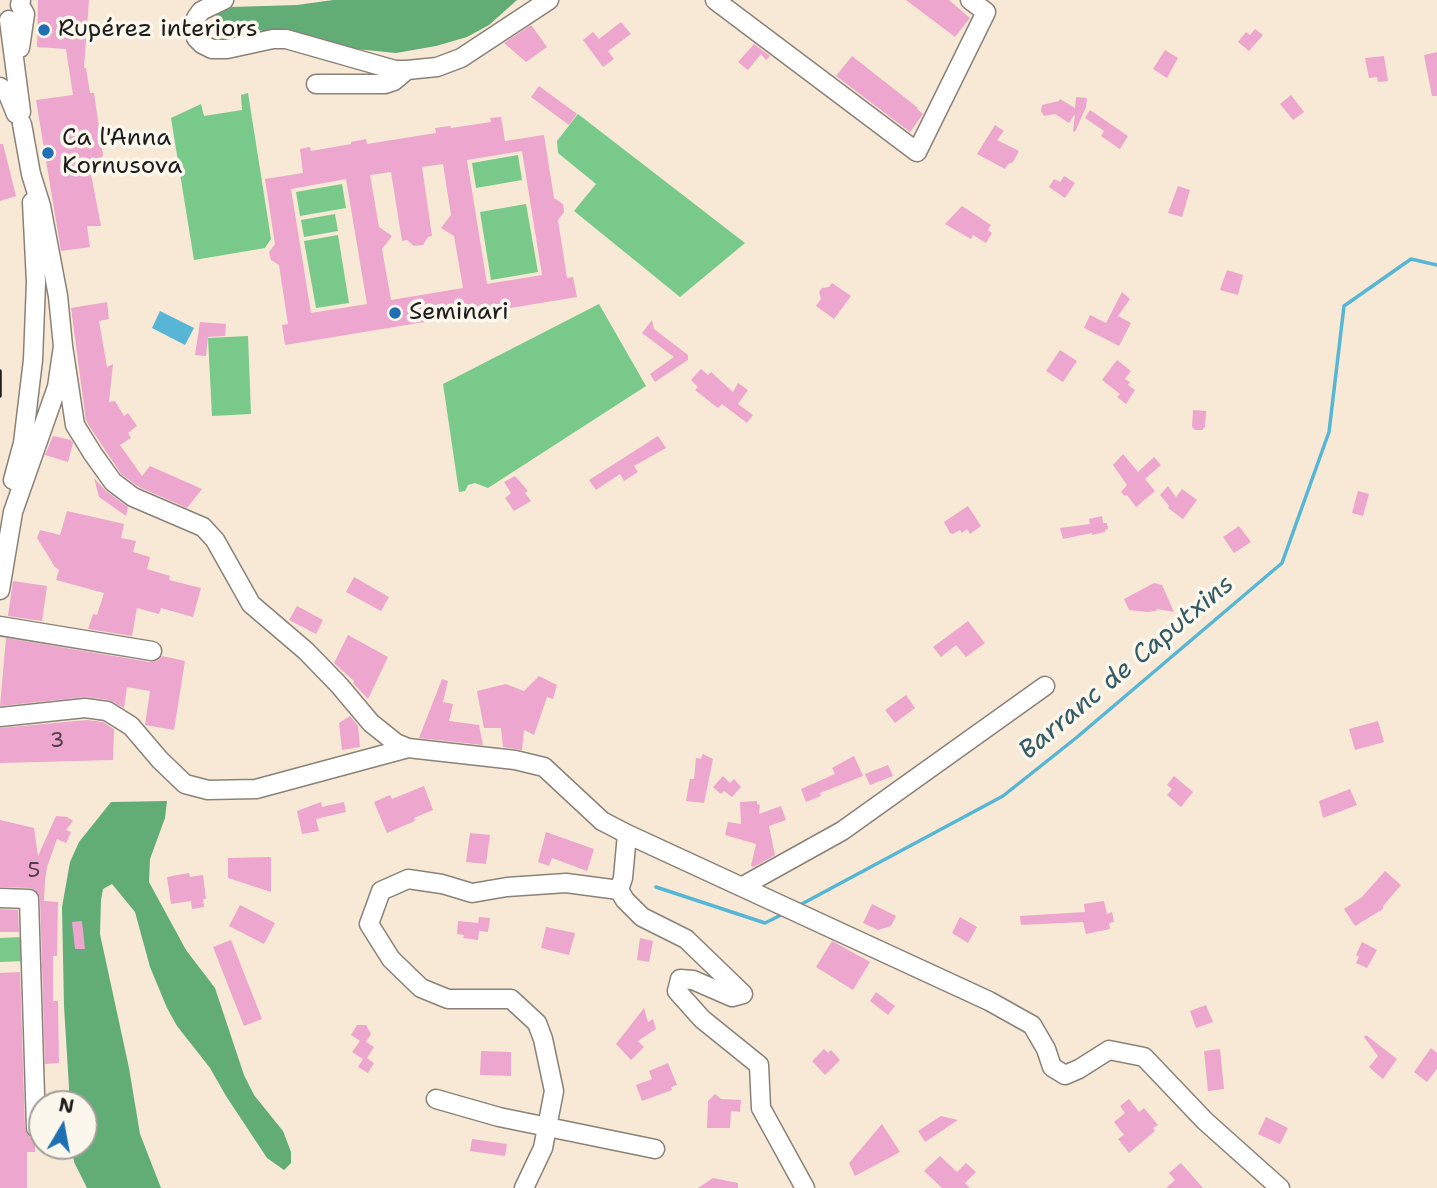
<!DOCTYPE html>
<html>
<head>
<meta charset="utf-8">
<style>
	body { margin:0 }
	#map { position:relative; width:1437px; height:1188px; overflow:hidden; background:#f7e9d5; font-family:"Shantell Sans",sans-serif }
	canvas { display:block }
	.north { position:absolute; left:28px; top:1090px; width:70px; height:70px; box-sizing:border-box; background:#fbf7ec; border:2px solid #a29f99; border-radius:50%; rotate:10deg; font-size:19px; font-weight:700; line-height:28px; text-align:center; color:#1c1c1c }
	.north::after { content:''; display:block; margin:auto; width:24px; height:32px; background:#1f6fb2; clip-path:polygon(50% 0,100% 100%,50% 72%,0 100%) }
</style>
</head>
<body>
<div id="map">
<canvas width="1437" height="1188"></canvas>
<div class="north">N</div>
</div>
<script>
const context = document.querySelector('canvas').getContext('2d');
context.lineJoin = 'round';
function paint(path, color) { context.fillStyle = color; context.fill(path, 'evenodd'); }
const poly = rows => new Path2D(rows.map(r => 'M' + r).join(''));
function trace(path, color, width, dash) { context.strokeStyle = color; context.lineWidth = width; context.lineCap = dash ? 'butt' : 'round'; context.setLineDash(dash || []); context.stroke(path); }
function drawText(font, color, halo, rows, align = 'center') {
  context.font = font + ' "Shantell Sans",sans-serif'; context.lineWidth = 7; context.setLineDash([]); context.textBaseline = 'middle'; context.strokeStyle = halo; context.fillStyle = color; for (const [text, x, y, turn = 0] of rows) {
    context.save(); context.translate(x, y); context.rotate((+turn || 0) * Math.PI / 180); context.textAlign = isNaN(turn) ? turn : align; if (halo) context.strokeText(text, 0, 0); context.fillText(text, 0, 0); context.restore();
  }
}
const green = poly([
	[248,93,271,239,265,248,194,260,171,118,201,104,204,116,242,110,241,95],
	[578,114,745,243,680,297,574,211,596,184,558,153,557,141],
	[518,155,522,180,476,188,472,163],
	[342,184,346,208,300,216,296,192],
	[526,204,538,272,491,280,480,212],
	[335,214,338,231,304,237,301,220],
	[338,235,349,303,316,308,304,241],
	[599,304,646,386,488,488,475,483,468,485,465,491,459,492,443,384],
	[248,336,251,414,212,416,208,338],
	[23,937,24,961,0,962,0,938]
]);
const forest = poly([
	[333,0,517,0,489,25,467,37,436,46,396,53,356,49,279,32,238,29,214,23,216,13,232,7,297,5],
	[167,801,165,818,150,859,149,882,186,950,215,988,244,1075,254,1095,283,1131,291,1152,291,1163,284,1170,267,1158,226,1096,210,1068,177,1026,167,1008,150,967,135,912,112,884,103,889,101,900,100,934,129,1068,140,1134,161,1188,87,1188,74,1162,72,1146,84,1146,84,1104,70,1104,64,1006,62,907,70,862,79,842,111,802]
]);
const water = poly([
	[160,311,194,328,185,345,152,328]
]);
const stream = poly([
	[656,887,765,923,785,913],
	[798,906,1003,796,1076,738,1282,563,1329,432,1344,306,1411,259,1437,265]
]);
const building = poly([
	[38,0,89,0,84,68,86,68,90,93,94,93,103,155,97,168,90,169,101,226,87,226,90,247,61,251,36,100,73,95,66,49,37,47],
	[906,0,949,0,970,18,955,37],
	[621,22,631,34,608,51,614,59,603,67,583,40,593,32,599,39],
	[531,25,547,47,526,62,504,43],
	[1255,29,1263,35,1249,51,1238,42,1246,32,1250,35],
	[754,44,770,56,766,60,761,54,748,70,738,62],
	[1165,50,1178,58,1167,78,1153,69],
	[1437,52,1437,96,1432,96,1424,55],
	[852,56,918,108,917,109,923,114,910,132,836,76],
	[1384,56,1388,81,1378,82,1377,77,1369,78,1365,58],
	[539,86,577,114,569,125,531,97],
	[1291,95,1304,112,1293,120,1280,104],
	[1076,97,1087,98,1086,107,1075,132,1073,131,1075,114,1069,123,1055,114,1044,116,1041,111,1042,105,1059,101,1060,99,1075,108],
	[1090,110,1128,136,1120,149,1101,136,1104,131,1085,118],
	[501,117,505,141,544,135,554,198,563,204,564,212,558,220,567,278,573,277,577,297,285,345,282,325,288,324,279,265,271,260,269,252,275,244,265,179,303,173,300,149,310,147,311,151,351,144,351,142,366,139,367,144,436,133,435,128,450,126,451,128,491,122,490,118],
	[522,151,542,275,487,284,467,160],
	[443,164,451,215,441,228,454,236,463,288,391,300,382,249,392,236,379,227,370,175,391,172,402,241,407,240,414,246,423,245,428,237,432,236,422,167],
	[346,179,367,304,311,313,291,189],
	[995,125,1004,131,997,140,1019,151,1013,162,1008,164,1005,169,977,154],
	[0,144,3,144,16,196,0,201],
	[1064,176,1075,183,1065,198,1049,187,1054,179,1060,182],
	[1178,186,1190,190,1182,217,1168,213],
	[962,206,991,225,988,230,992,233,986,243,973,235,971,239,945,224],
	[1227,270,1243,275,1238,295,1220,290],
	[832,283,851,296,834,319,816,306,821,299,819,292,822,288,829,287],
	[1122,292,1130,299,1118,316,1131,323,1119,346,1084,328,1090,315,1106,323],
	[107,302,109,319,99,321,107,367,113,364,109,402,115,401,124,416,128,413,137,426,128,433,131,438,120,445,142,476,150,466,202,489,187,508,139,487,121,474,86,421,71,308],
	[652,320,654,329,688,355,688,360,655,382,650,374,674,357,642,333],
	[200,322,226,324,225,336,208,337,206,356,195,355],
	[1060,350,1077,361,1063,382,1046,371],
	[1117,360,1131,371,1125,379,1130,382,1128,385,1135,390,1126,404,1117,397,1120,394,1102,380],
	[701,369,708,375,711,372,733,392,738,383,748,390,738,404,753,415,747,423,722,404,718,408,695,390,698,387,691,380],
	[1193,410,1206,411,1205,427,1202,430,1195,430,1192,427],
	[53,436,71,440,73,443,68,462,45,455],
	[658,436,666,448,634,466,638,472,624,481,620,474,596,490,589,480],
	[1123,454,1138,472,1154,457,1161,465,1145,479,1155,491,1136,507,1127,495,1125,496,1121,492,1127,485,1113,465],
	[515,476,528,491,525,493,531,501,514,511,505,498,511,493,504,482],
	[94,478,106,491,128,507,126,516,99,497],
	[1168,486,1176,497,1182,489,1197,500,1183,519,1168,508,1169,506,1160,495],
	[1358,491,1369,494,1363,516,1352,513],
	[968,506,981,526,970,534,967,529,962,533,960,530,953,534,950,533,944,522],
	[67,511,124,524,121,538,136,541,133,552,150,557,147,569,170,576,169,580,201,588,193,617,161,608,159,614,137,608,132,636,88,629,93,614,97,615,104,593,56,580,59,570,55,567,37,538,40,530,60,535],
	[1102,516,1103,523,1107,523,1108,529,1105,530,1105,532,1092,535,1092,533,1063,539,1060,528,1090,524,1089,519],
	[1239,526,1251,542,1234,553,1223,537],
	[354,577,389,597,381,611,346,592],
	[13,581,47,586,42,621,8,616],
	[1154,583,1162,585,1174,612,1157,609,1156,611,1147,612,1129,610,1124,599],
	[297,606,323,620,316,634,289,620],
	[968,621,985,643,966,657,956,645,941,657,933,647],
	[348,635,388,657,368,699,353,683,354,681,334,663],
	[6,638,150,662,157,661,162,656,185,661,174,730,145,725,150,691,127,687,124,708,109,700,86,697,0,706],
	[539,676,557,685,553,699,547,697,534,735,524,730,522,750,503,747,501,728,484,728,477,691,506,684,524,691],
	[442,679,448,681,443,702,453,704,449,721,479,725,483,745,419,738],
	[906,695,915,708,895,723,885,710],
	[350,716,358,726,360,747,342,750,339,723],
	[87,720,103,722,114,729,113,760,0,763,0,728],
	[1378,721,1384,742,1355,750,1349,729],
	[703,754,713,759,704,803,686,801,690,779,694,779,696,758,701,759],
	[854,756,863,776,820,793,821,796,806,802,801,789,835,774,832,768],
	[888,765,893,776,870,785,865,774],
	[723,776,730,783,734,779,741,787,732,797,724,791,721,794,713,787],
	[1174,776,1193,792,1181,807,1167,795,1172,789,1167,785],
	[424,786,433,810,414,818,415,821,387,833,374,802,390,795,392,799],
	[1350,789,1357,805,1323,818,1319,801],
	[757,801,757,804,760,805,759,814,781,806,786,820,769,826,775,855,754,867,751,866,756,844,725,835,728,822,741,824,740,802],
	[321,802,322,807,344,802,346,812,316,819,319,831,302,834,297,811],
	[56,816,67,817,73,821,66,830,71,832,66,843,57,839,47,867,45,881,44,901,58,902,57,956,53,956,53,1001,58,1001,59,1063,45,1064,40,898,35,890,30,888,0,887,0,820,34,828,38,856],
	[546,832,594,849,587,871,552,858,549,866,538,862],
	[470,833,490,835,486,864,466,862],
	[271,857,271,892,228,878,228,858],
	[1385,871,1401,885,1383,906,1383,909,1355,926,1344,909,1362,897],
	[189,873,190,877,203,875,206,899,203,899,204,907,192,909,191,901,171,904,167,877],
	[1104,901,1107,914,1112,912,1114,922,1109,923,1110,929,1086,934,1083,922,1021,925,1020,916,1085,912,1084,904],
	[872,904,896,916,891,926,878,930,863,923],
	[240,905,275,923,264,944,229,926],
	[0,909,18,910,19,932,0,932],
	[479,917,490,918,488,932,479,931,478,940,463,938,464,935,457,934,458,921,478,923],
	[960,917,977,927,968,943,952,933],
	[82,921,85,949,75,949,72,922],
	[546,927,575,933,569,955,541,948],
	[640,938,653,941,649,962,637,960],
	[231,940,262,1019,244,1026,213,947],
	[832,941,870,962,853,990,816,967],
	[1362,942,1377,950,1367,968,1356,963,1359,957,1356,955],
	[20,972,25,1128,30,1138,42,1138,42,1141,35,1141,35,1152,27,1152,27,1188,0,1188,0,973],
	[876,992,895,1006,888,1015,870,1001],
	[1206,1005,1213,1022,1196,1028,1190,1011],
	[644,1008,648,1022,653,1019,656,1029,638,1041,644,1047,631,1060,616,1044],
	[357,1025,366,1025,371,1034,366,1042,374,1047,367,1058,374,1063,368,1073,358,1067,363,1059,352,1052,360,1041,351,1035],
	[1366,1035,1397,1059,1383,1079,1369,1067,1378,1056,1364,1037],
	[1431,1048,1437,1053,1437,1069,1427,1082,1414,1072],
	[824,1049,828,1053,831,1050,840,1060,825,1075,812,1061],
	[1220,1049,1224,1089,1208,1091,1204,1051],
	[481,1051,511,1052,511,1076,480,1075],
	[668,1063,677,1085,671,1087,672,1090,642,1101,636,1085,652,1079,649,1071],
	[715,1094,721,1099,741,1100,740,1112,731,1111,730,1128,707,1128,708,1101],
	[1129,1099,1139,1112,1144,1108,1158,1125,1153,1128,1155,1131,1129,1153,1118,1139,1124,1135,1114,1122,1125,1113,1120,1106],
	[941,1116,958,1120,925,1142,918,1131],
	[1266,1117,1288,1128,1280,1144,1258,1134],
	[882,1124,900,1152,855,1176,849,1163],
	[472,1139,507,1144,505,1156,470,1151],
	[940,1156,957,1172,966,1163,976,1172,965,1183,970,1188,942,1188,924,1171],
	[1181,1163,1203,1188,1166,1188,1175,1180,1169,1173],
	[713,1178,738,1183,738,1188,698,1188]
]);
const minor = poly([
	[224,0,201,11,196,18,196,38,202,44,212,49,227,49,273,39,286,39,395,70,407,70,437,67,461,58,549,0],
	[715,0,917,152,986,12,970,0],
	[9,20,21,112],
	[20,48,25,14,20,5,21,0],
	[316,84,385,84,394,81,407,70],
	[0,87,7,92,16,114],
	[63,346,75,425,93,454,113,482,133,497,203,527,215,540,251,604,306,651,339,685,371,723,396,743,408,748,515,760,544,767,602,821,627,834,989,1001,1032,1025,1046,1049,1052,1067,1065,1075,1079,1069,1109,1050,1144,1057,1205,1121,1280,1188],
	[13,480,23,443,33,360,36,282,32,202],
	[0,590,13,512,57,387,63,346,58,296,41,206,31,174,22,124],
	[0,626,152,651],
	[0,717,85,708,107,711,131,726,160,760,185,784,208,790,256,789,408,748],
	[743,886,842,831,1045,686],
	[619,890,625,900,642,917,686,939,743,994,732,997,693,980,680,979,677,991,702,1019,759,1065,761,1108,805,1188],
	[0,898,29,899,36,1128],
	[436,1099,499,1117,655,1149],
	[524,1188,543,1148,554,1091,543,1039,537,1023,511,999,448,999,421,988,391,959,369,924,381,891,408,879,442,884,472,893,507,887,566,883,619,890,623,878,627,834]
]);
const rail = poly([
	[0,371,0,396]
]);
const markers = [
	[44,30,7,"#1f6fb2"],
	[48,153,7,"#1f6fb2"],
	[395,313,7,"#1f6fb2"]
];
const numberNames = [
	["3",57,742],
	["5",34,872]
];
const poiNames = [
	["Rupérez interiors",58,30],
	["Ca l'Anna",62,139],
	["Kornusova",62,167],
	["Seminari",409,313]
];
const waterNames = [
	["Barranc de Caputxins",1127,668,-40]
];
paint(green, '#79c98a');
paint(forest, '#62ad76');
paint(water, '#57b6d5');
trace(stream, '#57b6d5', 3.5);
paint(building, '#eda6cd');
trace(minor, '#8a8278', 21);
trace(minor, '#fff', 18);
trace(rail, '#1c1c1c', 3.5);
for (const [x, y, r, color] of markers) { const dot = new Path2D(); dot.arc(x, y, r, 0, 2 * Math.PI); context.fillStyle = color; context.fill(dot); trace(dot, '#fbf7ec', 2.5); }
drawText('21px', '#503e48', null, numberNames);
drawText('24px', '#1c1c1c', '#fbf7ec', poiNames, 'left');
drawText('italic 26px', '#345a66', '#fbf7ec', waterNames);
</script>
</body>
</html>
